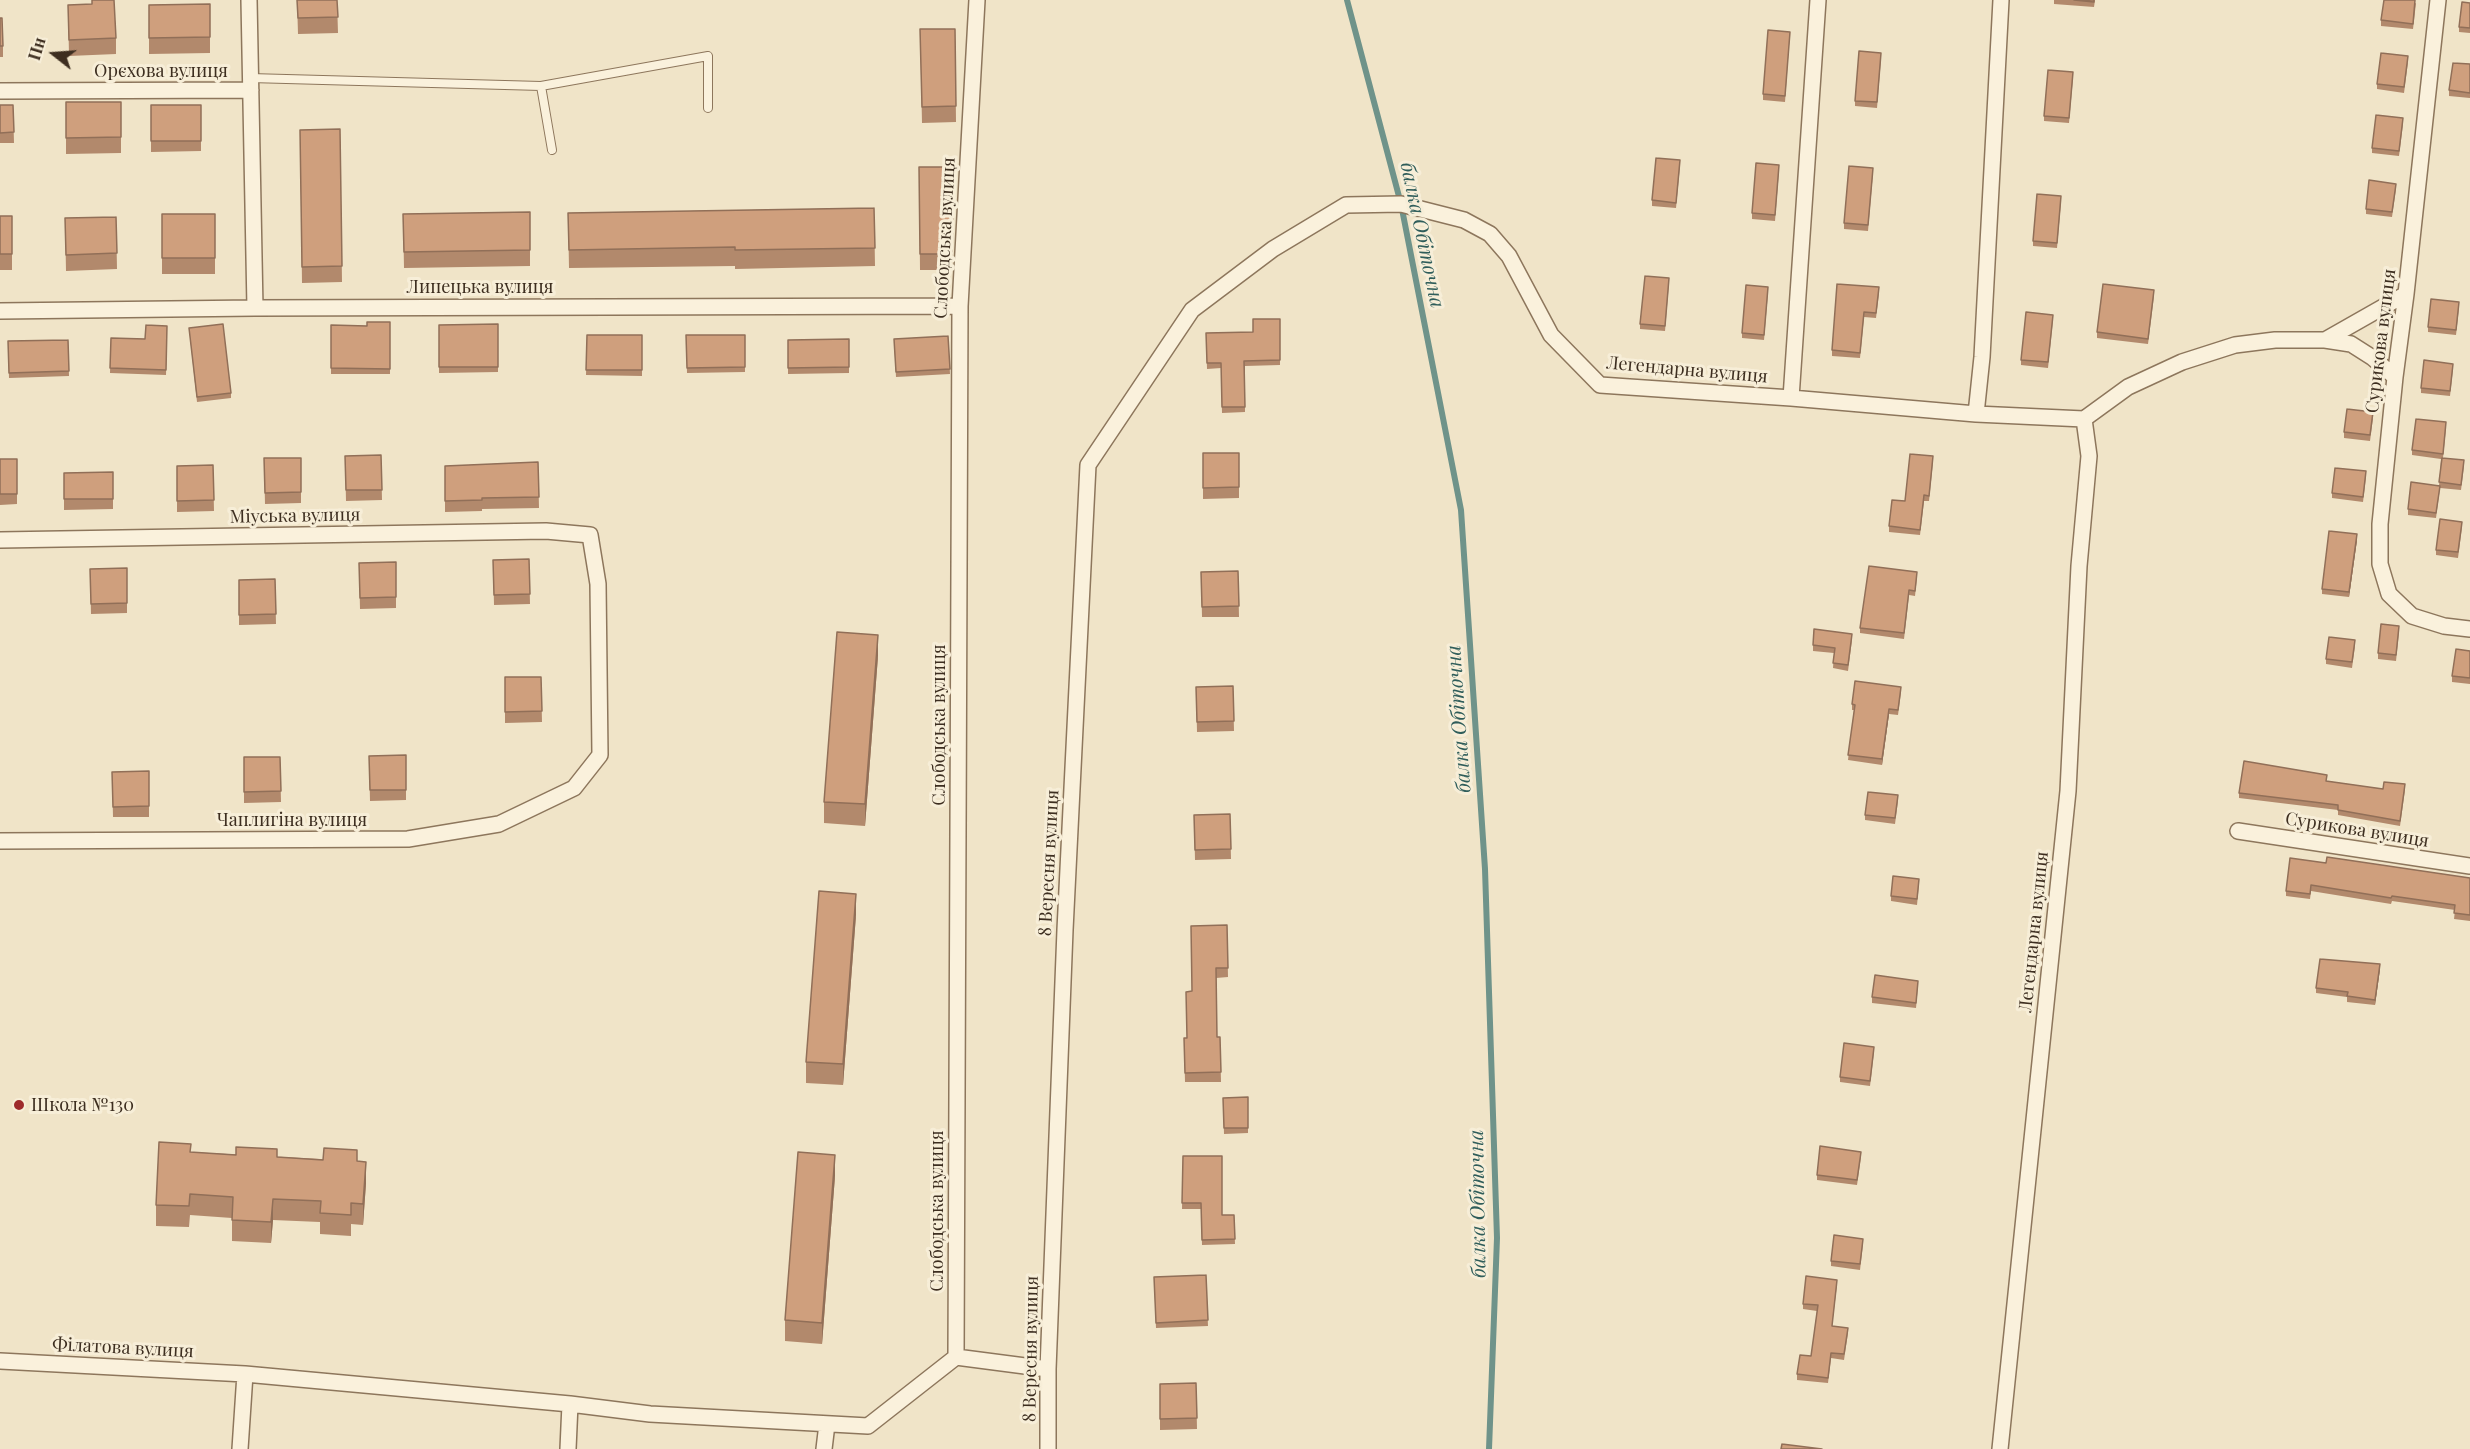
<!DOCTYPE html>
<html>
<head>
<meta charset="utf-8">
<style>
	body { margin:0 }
	#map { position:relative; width:2470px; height:1449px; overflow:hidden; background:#f0e4c8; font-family:"Playfair Display",serif }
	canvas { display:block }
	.north { position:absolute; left:24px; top:24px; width:60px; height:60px; -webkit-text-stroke:4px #f7eed8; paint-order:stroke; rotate:287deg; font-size:16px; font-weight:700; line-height:24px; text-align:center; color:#3d2e20 }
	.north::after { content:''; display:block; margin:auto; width:21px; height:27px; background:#3d2e20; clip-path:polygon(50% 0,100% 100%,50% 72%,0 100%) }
</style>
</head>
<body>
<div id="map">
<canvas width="2470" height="1449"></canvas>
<div class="north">Пн</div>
</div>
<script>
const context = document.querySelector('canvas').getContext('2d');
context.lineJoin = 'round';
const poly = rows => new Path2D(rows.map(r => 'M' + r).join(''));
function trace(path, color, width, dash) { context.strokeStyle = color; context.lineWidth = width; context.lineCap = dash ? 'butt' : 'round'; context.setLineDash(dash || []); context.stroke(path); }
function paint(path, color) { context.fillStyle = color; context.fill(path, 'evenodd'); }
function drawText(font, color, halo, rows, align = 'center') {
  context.font = font + ' "Playfair Display",serif'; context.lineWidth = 6; context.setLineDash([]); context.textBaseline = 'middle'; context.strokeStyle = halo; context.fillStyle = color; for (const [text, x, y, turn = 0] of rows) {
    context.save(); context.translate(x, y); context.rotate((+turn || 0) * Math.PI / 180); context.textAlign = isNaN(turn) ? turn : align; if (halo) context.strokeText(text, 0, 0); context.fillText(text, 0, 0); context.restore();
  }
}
const stream = poly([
	[1347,0,1401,204,1461,510,1485,869,1497,1238,1489,1449]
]);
const service = poly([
	[250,78,541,86,708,56,708,108],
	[541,86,552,150]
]);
const minor = poly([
	[249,0,255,308],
	[977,0,960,306,956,1357,1048,1369],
	[2438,0,2406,294,2395,377,2380,524,2380,564,2389,594,2412,616,2444,626,2470,629],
	[0,91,251,90],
	[0,311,255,308,960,306],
	[2325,340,2406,294],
	[1791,398,1818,0],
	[1976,414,1982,357,2001,0],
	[0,540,546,531,590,535,598,584,600,755,574,788,499,824,408,839,0,841],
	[2238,831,2470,866],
	[0,1361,245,1374,570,1404,650,1414,868,1426,956,1357],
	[240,1449,245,1374],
	[568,1449,570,1404],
	[824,1449,827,1424],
	[1048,1449,1048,1369,1065,930,1088,465,1192,310,1273,249,1346,205,1401,204,1464,220,1490,234,1509,256,1551,335,1600,385,1791,398,1976,414,2084,419,2128,387,2182,362,2235,345,2275,340,2325,340,2351,344,2373,358,2395,377],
	[2000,1449,2068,791,2079,566,2089,456,2084,419]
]);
const wall = poly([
	[297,0,337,0,338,33,298,34],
	[2054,0,2095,0,2094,7,2054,4],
	[2416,3,2413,29,2381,26,2381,20],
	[2470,3,2470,33,2459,32,2459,27],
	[210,4,210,53,149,54,149,5],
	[68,5,116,38,116,54,69,56],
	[0,18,3,46,3,57,0,57],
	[920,29,955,29,956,122,922,123],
	[1790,32,1785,102,1763,100,1763,94],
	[1881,59,1877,108,1855,106,1855,101],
	[2408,62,2404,93,2377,89,2377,84],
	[2470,64,2470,98,2449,96,2449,90],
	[2073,78,2069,123,2044,121,2044,116],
	[66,102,121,102,121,153,66,154],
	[0,105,13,105,14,143,0,143],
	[151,105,201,105,201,151,151,152],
	[2403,124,2399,156,2372,153,2372,148],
	[340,129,342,282,302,283,300,130],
	[1680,166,1676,208,1652,206,1652,200],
	[919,167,954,167,952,270,920,270],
	[1779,171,1775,221,1752,219,1752,213],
	[1873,173,1868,231,1844,229,1844,223],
	[2396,189,2392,217,2366,214,2366,209],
	[2061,202,2057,248,2033,246,2033,241],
	[874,208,875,266,735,269,735,266,569,268,568,213],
	[530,212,530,266,404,268,403,214],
	[162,214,215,214,215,274,162,274],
	[0,216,12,216,12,270,0,270],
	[116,217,117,269,66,271,65,218],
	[1669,283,1665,331,1640,329,1640,324],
	[1768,293,1764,340,1742,338,1742,333],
	[1879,293,1876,318,1864,317,1860,358,1832,356,1832,350],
	[2154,296,2148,344,2097,338,2097,332],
	[2459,308,2456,335,2428,332,2428,327],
	[1280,319,1280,365,1245,366,1245,412,1222,413,1221,368,1207,369,1206,333,1253,332],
	[2053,320,2048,368,2021,365,2021,360],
	[390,322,390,374,331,374,331,325,367,326],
	[498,324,498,372,439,373,439,325],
	[167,326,166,375,110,373,111,338,145,339],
	[189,328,231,393,231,398,197,402],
	[587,335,642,335,642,376,586,375],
	[686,335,745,335,745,372,687,373],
	[948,336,950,374,896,377,894,339],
	[849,339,849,373,788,374,788,340],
	[68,340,69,376,9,378,8,341],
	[2453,369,2450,396,2421,393,2421,388],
	[2373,418,2370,441,2344,438,2344,432],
	[2446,428,2443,458,2464,466,2461,490,2440,488,2436,518,2408,515,2408,509,2439,486,2441,459,2412,455,2412,450],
	[1203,453,1239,453,1239,498,1203,499],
	[381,455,382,500,346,501,345,456],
	[264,458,301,458,301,503,265,504],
	[0,459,17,459,17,504,0,505],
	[538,462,539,508,482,509,482,511,445,512,445,466],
	[1933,462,1929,501,1924,501,1920,535,1889,532,1889,526,1905,501],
	[213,465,214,511,177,512,177,466],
	[113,472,113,509,64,510,64,473],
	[2366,477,2363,502,2332,498,2332,493],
	[2462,527,2458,558,2436,555,2436,550],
	[2357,540,2349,597,2322,594,2322,589],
	[529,559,530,604,494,605,493,560],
	[396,562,396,608,360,609,359,563],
	[127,568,127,613,91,614,90,569],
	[1238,571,1239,617,1202,617,1201,572],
	[1917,577,1915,596,1909,595,1904,639,1860,633,1860,628],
	[275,579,276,624,239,625,239,580],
	[2399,632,2396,661,2378,659,2378,653],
	[1852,640,1848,671,1833,668,1834,653,1813,651,1813,645],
	[2355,646,2352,668,2326,664,2326,659],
	[2470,651,2470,684,2452,682,2452,676],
	[878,656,865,826,824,823,824,802],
	[505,677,541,677,542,722,505,723],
	[1233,686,1234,731,1197,732,1196,687],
	[1901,692,1898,715,1889,714,1882,765,1848,760,1854,710,1852,710,1852,704],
	[406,755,406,800,370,801,369,756],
	[244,757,280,757,281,802,244,803],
	[149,771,149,817,113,817,112,772],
	[2327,781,2383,789,2405,790,2400,826,2338,815,2338,810,2239,798,2239,793],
	[1898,801,1895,824,1865,820,1865,815],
	[1230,814,1231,859,1195,860,1194,815],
	[2326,863,2470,878,2470,921,2454,919,2455,910,2392,901,2391,904,2311,891,2310,899,2286,896,2286,891],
	[1919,884,1917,905,1891,901,1891,896],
	[856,915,843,1085,806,1083,806,1062],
	[1227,925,1228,977,1216,978,1217,1037,1220,1037,1221,1082,1185,1082,1184,1038,1187,1038,1192,991],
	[2380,969,2375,1005,2347,1002,2347,997,2316,993,2316,988],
	[1918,986,1916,1008,1872,1003,1872,997],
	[1874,1052,1870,1086,1840,1082,1840,1077],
	[1248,1097,1248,1133,1224,1134,1223,1098],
	[191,1152,357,1161,366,1183,363,1225,351,1224,351,1236,320,1234,320,1222,273,1220,271,1243,232,1241,232,1218,190,1215,189,1227,156,1226,156,1205],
	[1183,1156,1222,1215,1234,1215,1235,1244,1202,1245,1201,1209,1182,1209],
	[1861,1157,1857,1185,1817,1180,1817,1175],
	[835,1176,822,1344,785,1341,785,1320],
	[1863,1244,1860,1270,1831,1266,1831,1261],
	[1206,1275,1208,1326,1156,1328,1154,1277],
	[1837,1285,1832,1326,1848,1333,1844,1360,1831,1358,1828,1383,1797,1380,1797,1374,1811,1356,1817,1311,1803,1309,1803,1304],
	[1196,1383,1197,1429,1160,1430,1160,1384]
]);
const shadedWall = poly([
	[2357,534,2357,540,2349,597,2349,592],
	[878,635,878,656,865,826,865,804],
	[1889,709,1889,714,1882,765,1882,759],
	[856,894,856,915,843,1085,843,1064],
	[2380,964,2380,969,2375,1005,2375,1000],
	[835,1155,835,1176,822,1344,822,1323],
	[366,1162,366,1183,363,1225,363,1204],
	[273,1199,273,1220,271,1243,271,1222]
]);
const building = poly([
	[92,0,114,0,116,38,69,40,68,5,92,4,92,0],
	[297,0,337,0,338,17,298,18,297,0],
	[2074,0,2094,0,2094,2,2074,0],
	[2384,0,2415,0,2413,24,2381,20,2384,0],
	[2462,2,2470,3,2470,28,2459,27,2462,2],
	[210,4,210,37,149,38,149,5,210,4],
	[0,18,2,18,3,46,0,46,0,18],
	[920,29,955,29,956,106,922,107,920,29],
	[1768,30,1790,32,1785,96,1763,94,1768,30],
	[1859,51,1881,53,1877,102,1855,101,1859,51],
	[2381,53,2408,56,2404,87,2377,84,2381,53],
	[2453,63,2470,64,2470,93,2449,90,2453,63],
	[2048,70,2073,72,2069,118,2044,116,2048,70],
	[66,102,121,102,121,137,66,138,66,102],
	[0,105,13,105,14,132,0,133,0,105],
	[151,105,201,105,201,141,151,141,151,105],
	[2376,115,2403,118,2399,151,2372,148,2376,115],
	[340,129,342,266,302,267,300,130,340,129],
	[1656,158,1680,160,1676,203,1652,200,1656,158],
	[1756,163,1779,165,1775,215,1752,213,1756,163],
	[1849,166,1873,168,1868,225,1844,223,1849,166],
	[919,167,954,167,952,254,920,254,919,167],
	[2369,180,2396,184,2392,212,2366,209,2369,180],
	[2037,194,2061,196,2057,243,2033,241,2037,194],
	[874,208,875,248,735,250,735,247,569,250,568,213,874,208],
	[530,212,530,250,404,252,403,214,530,212],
	[162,214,215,214,215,258,162,258,162,214],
	[0,216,12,216,12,254,0,254,0,216],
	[116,217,117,253,66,255,65,218,116,217],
	[1645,276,1669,278,1665,326,1640,324,1645,276],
	[1837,284,1879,287,1876,313,1864,312,1860,353,1832,350,1837,284],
	[2103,284,2154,290,2148,339,2097,332,2103,284],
	[1746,285,1768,287,1764,335,1742,333,1746,285],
	[2431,299,2459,302,2456,330,2428,327,2431,299],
	[2026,312,2053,315,2048,362,2021,360,2026,312],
	[1253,319,1280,319,1280,360,1244,361,1245,407,1222,407,1221,363,1207,363,1206,333,1253,332,1253,319],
	[367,322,390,322,390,369,331,368,331,325,367,326,367,322],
	[223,324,231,393,197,397,189,328,223,324],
	[498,324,498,367,439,367,439,325,498,324],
	[146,325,167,326,166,370,110,368,111,338,145,339,146,325],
	[587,335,642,335,642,370,586,370,587,335],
	[686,335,745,335,745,367,687,368,686,335],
	[948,336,950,369,896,372,894,339,948,336],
	[849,339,849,367,788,368,788,340,849,339],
	[68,340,69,371,9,373,8,341,68,340],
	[2424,360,2453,364,2450,391,2421,388,2424,360],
	[2347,409,2373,412,2370,435,2344,432,2347,409],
	[2416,419,2446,422,2443,454,2412,450,2416,419],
	[1203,453,1239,453,1239,487,1203,488,1203,453],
	[1910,454,1933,456,1929,496,1924,495,1920,530,1889,526,1892,500,1905,501,1910,454],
	[381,455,382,490,346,490,345,456,381,455],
	[264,458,301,458,301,492,265,493,264,458],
	[2442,458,2464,460,2461,485,2439,482,2442,458],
	[0,459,17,459,17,494,0,494,0,459],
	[538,462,539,497,482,498,482,500,445,501,445,466,538,462],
	[213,465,214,500,177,501,177,466,213,465],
	[2335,468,2366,471,2363,497,2332,493,2335,468],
	[113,472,113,499,64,499,64,473,113,472],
	[2411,482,2440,486,2436,513,2408,509,2411,482],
	[2440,519,2462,522,2458,552,2436,550,2440,519],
	[2329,531,2357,534,2349,592,2322,589,2329,531],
	[529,559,530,594,494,595,493,560,529,559],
	[396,562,396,597,360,598,359,563,396,562],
	[1869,566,1917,572,1915,591,1909,590,1904,633,1860,628,1869,566],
	[127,568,127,603,91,604,90,569,127,568],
	[1238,571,1239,606,1202,607,1201,572,1238,571],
	[275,579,276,614,239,615,239,580,275,579],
	[2381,624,2399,626,2396,655,2378,653,2381,624],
	[1814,629,1852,634,1848,665,1833,663,1835,648,1813,645,1814,629],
	[837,632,878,635,865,804,824,802,837,632],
	[2329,637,2355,640,2352,662,2326,659,2329,637],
	[2456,649,2470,651,2470,678,2452,676,2456,649],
	[505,677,541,677,542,711,505,712,505,677],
	[1855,681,1901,687,1898,710,1889,709,1882,759,1848,755,1855,705,1852,704,1855,681],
	[1233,686,1234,721,1197,722,1196,687,1233,686],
	[406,755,406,790,370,790,369,756,406,755],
	[244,757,280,757,281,791,244,792,244,757],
	[2244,761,2327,775,2326,781,2383,789,2384,782,2405,784,2400,821,2338,810,2338,805,2239,793,2244,761],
	[149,771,149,806,113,807,112,772,149,771],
	[1868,792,1898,795,1895,818,1865,815,1868,792],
	[1230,814,1231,849,1195,850,1194,815,1230,814],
	[2327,857,2470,878,2470,915,2454,913,2455,905,2392,896,2391,898,2311,885,2310,894,2286,891,2290,858,2326,863,2327,857],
	[1893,876,1919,879,1917,899,1891,896,1893,876],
	[819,891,856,894,843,1064,806,1062,819,891],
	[1227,925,1228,968,1216,968,1217,1037,1220,1037,1221,1072,1185,1073,1184,1038,1187,1038,1186,992,1192,991,1191,926,1227,925],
	[2320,959,2380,964,2375,1000,2347,996,2348,992,2316,988,2320,959],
	[1875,975,1918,981,1916,1003,1872,997,1875,975],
	[1844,1043,1874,1047,1870,1081,1840,1077,1844,1043],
	[1248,1097,1248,1128,1224,1128,1223,1098,1248,1097],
	[159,1142,191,1144,190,1152,236,1155,236,1147,277,1149,277,1157,323,1160,324,1148,357,1150,357,1161,366,1162,363,1204,351,1203,351,1215,320,1213,321,1201,273,1199,271,1222,232,1220,233,1197,190,1194,189,1206,156,1205,159,1142],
	[1820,1146,1861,1152,1857,1180,1817,1175,1820,1146],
	[798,1152,835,1155,822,1323,785,1320,798,1152],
	[1183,1156,1222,1156,1222,1215,1234,1215,1235,1239,1202,1240,1201,1203,1182,1203,1183,1156],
	[1834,1235,1863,1239,1860,1264,1831,1261,1834,1235],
	[1206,1275,1208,1320,1156,1323,1154,1277,1206,1275],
	[1806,1276,1837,1280,1832,1326,1848,1328,1844,1354,1831,1353,1828,1378,1797,1374,1800,1355,1811,1356,1818,1305,1803,1304,1806,1276],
	[1196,1383,1197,1418,1160,1419,1160,1384,1196,1383],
	[1782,1444,1822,1449,1781,1449,1782,1444]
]);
const markers = [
	[19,1105,6,"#9e2a2b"]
];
const streetNames = [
	["Орєхова вулиця",161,71],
	["Слободська вулиця",945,238,-87],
	["Липецька вулиця",480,287],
	["Сурикова вулиця",2381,341,-83],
	["Легендарна вулиця",1687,370,5],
	["Міуська вулиця",295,516,-1],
	["Слободська вулиця",939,725,-90],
	["Чаплигіна вулиця",292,820],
	["Сурикова вулиця",2357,830,9],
	["8 Вересня вулиця",1049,863,-87],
	["Легендарна вулиця",2034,932,-84],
	["Слободська вулиця",937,1211,-90],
	["Філатова вулиця",123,1348,3],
	["8 Вересня вулиця",1031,1349,-89]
];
const poiNames = [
	["Школа №130",31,1105]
];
const waterNames = [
	["балка Обіточна",1422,235,78],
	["балка Обіточна",1459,719,-94],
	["балка Обіточна",1478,1204,-91]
];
trace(stream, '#6f938a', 6);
trace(service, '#8d765c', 10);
trace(minor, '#8d765c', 18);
trace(service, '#faf1dc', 8);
trace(minor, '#faf1dc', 15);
paint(wall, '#b2896c');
paint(shadedWall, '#916f58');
paint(building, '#cf9f7d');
trace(building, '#916f58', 1.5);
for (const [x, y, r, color] of markers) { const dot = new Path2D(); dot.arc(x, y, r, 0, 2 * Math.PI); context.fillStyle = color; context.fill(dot); trace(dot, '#f7eed8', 2); }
drawText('18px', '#3d2e20', '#f7eed8', streetNames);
drawText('18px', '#3d2e20', '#f7eed8', poiNames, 'left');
drawText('italic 20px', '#2f5d5a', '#f7eed8', waterNames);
</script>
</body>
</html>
